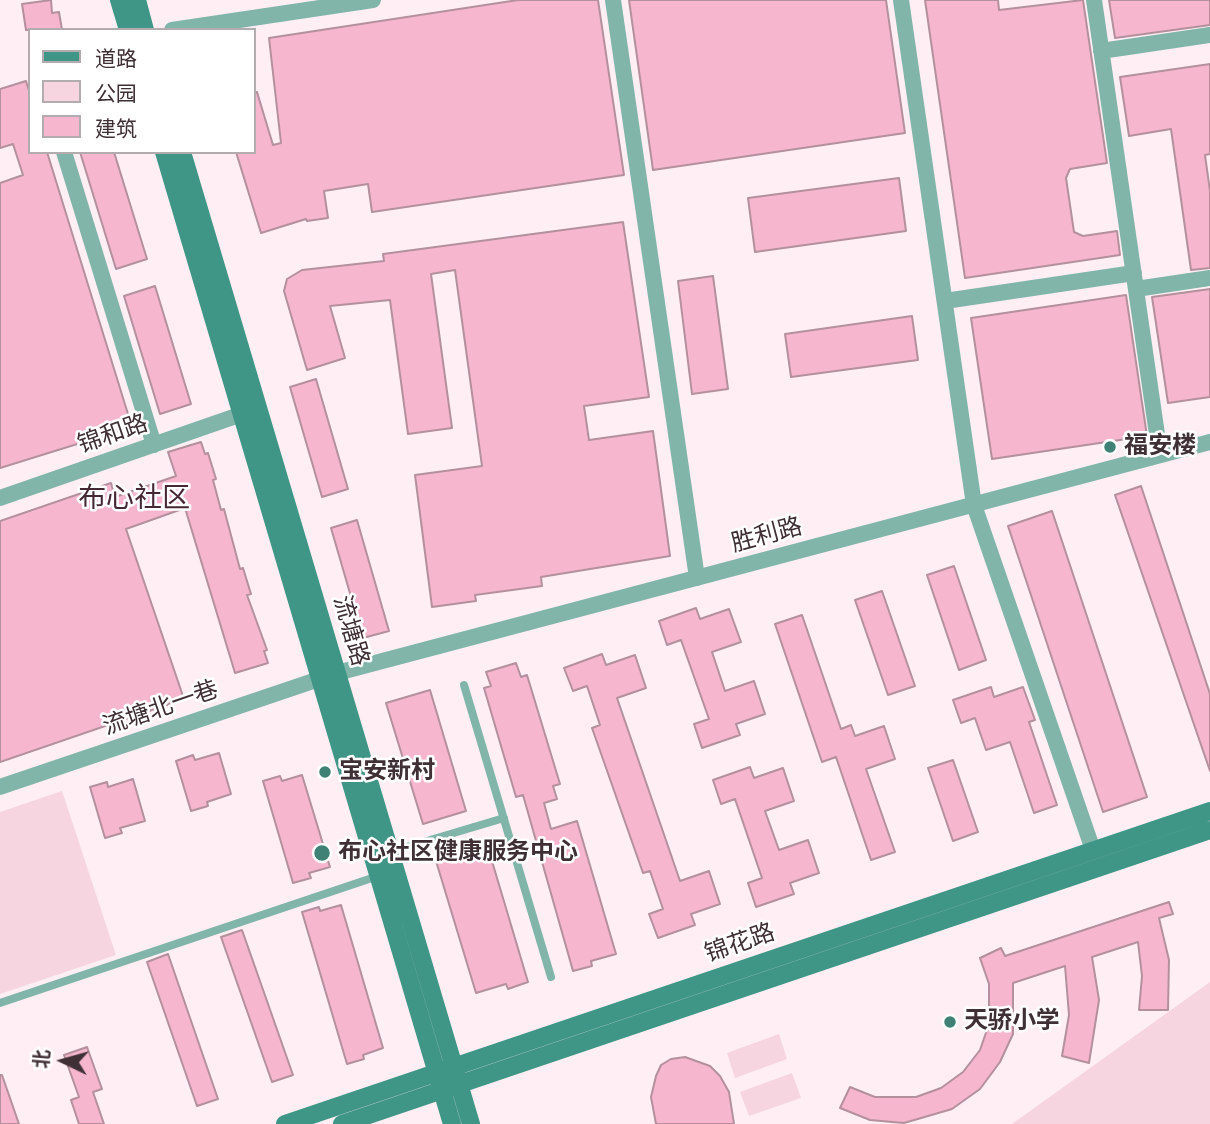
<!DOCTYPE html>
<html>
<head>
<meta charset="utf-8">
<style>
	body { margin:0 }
	#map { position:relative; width:1210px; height:1124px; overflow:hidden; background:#ffeff4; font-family:Signika,"Noto Sans SC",sans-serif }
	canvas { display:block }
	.legend { position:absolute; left:28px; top:28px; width:228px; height:126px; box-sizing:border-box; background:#fff; border:2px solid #b2acaf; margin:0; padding:9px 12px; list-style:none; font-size:21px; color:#3f3036 }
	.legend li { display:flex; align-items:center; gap:14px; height:35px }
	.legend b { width:35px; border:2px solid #b2acaf }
	.north { position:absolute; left:28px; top:1026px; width:70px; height:70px; -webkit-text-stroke:5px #fff; paint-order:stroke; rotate:275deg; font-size:19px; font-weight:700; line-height:28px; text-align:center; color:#3f3036 }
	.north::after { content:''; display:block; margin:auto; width:24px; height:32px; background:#3f3036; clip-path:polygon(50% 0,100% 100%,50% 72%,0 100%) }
</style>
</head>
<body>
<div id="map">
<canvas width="1210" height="1124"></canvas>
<ul class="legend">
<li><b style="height:9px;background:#3f9686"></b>道路</li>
<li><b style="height:19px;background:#f6d4e0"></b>公园</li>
<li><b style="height:19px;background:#f6b7ce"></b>建筑</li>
</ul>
<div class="north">北</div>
</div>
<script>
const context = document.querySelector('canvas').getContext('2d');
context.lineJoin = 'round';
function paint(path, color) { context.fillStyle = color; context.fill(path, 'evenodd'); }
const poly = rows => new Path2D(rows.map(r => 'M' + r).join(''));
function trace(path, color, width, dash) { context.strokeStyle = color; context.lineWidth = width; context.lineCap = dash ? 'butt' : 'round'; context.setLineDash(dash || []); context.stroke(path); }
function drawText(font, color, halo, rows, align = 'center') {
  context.font = font + ' Signika,"Noto Sans SC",sans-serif'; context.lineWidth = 5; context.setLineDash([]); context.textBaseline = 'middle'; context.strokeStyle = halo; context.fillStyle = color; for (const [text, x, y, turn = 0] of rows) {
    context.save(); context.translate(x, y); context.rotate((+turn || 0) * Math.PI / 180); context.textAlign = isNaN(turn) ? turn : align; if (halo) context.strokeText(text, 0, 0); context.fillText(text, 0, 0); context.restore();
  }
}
const green = poly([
	[62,791,116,955,0,994,0,812],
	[1210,982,1210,1124,1012,1124],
	[779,1034,787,1059,735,1078,727,1053],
	[792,1073,801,1098,749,1116,740,1092]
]);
const building = poly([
	[51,0,52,13,59,12,62,30,26,30,22,4,51,0],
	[518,0,598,0,624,175,372,212,368,184,324,191,328,218,307,221,306,219,261,233,236,152,254,152,254,93,257,92,273,145,281,143,269,38,518,0],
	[629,0,886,0,905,133,653,170,629,0],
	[925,0,998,0,999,10,1083,0,1107,163,1070,169,1066,178,1074,232,1083,236,1117,231,1120,255,965,278,925,0],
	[1109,0,1210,0,1210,25,1115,38,1109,0],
	[1210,64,1210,154,1205,155,1210,191,1210,268,1191,270,1171,129,1129,136,1120,77,1210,64],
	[26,81,30,94,30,152,47,152,132,427,0,468,0,183,23,175,13,144,0,148,0,89,26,81],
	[80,152,114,152,147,259,116,269,80,152],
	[899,178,906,231,755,252,748,198,899,178],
	[623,222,649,397,584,406,589,440,653,431,670,556,541,577,542,586,475,595,476,601,432,607,415,475,482,466,455,270,431,274,452,428,408,434,390,300,330,306,345,358,307,370,284,291,287,279,302,270,384,261,383,254,623,222],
	[713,276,728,389,692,394,678,281,713,276],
	[155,286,191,404,160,414,124,296,155,286],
	[1210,289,1210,397,1168,403,1152,297,1210,289],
	[1126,295,1147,436,992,459,971,318,1126,295],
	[912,316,918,360,791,377,785,334,912,316],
	[316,379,348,489,322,497,290,387,316,379],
	[201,442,205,454,208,453,216,479,213,480,221,510,224,509,240,569,243,568,251,594,247,595,267,650,264,651,268,663,235,673,185,508,126,529,184,699,0,762,0,521,111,483,115,497,176,476,168,452,201,442],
	[1141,486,1210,694,1210,771,1115,495,1141,486],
	[1052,511,1147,797,1103,812,1008,526,1052,511],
	[357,520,389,631,363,638,331,528,357,520],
	[954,566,986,660,959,670,927,575,954,566],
	[882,591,915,686,888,695,855,600,882,591],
	[696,608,700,619,729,609,741,642,712,652,725,691,754,681,765,714,736,724,740,735,702,748,694,724,709,719,681,640,667,645,659,621,696,608],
	[802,615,841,729,851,725,855,736,884,726,895,759,866,769,895,852,871,860,836,757,822,762,775,624,802,615],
	[602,654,606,665,635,655,646,688,617,698,680,881,709,871,720,904,691,914,695,925,658,938,649,914,663,909,650,871,643,873,592,728,600,725,587,686,573,691,564,668,602,654],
	[516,663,521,677,527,675,560,784,553,786,557,799,544,803,551,829,577,821,616,954,591,961,592,966,573,971,523,795,516,797,484,688,491,686,486,672,516,663],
	[991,687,994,697,1023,687,1035,720,1029,722,1057,805,1034,813,1010,742,986,750,975,718,961,723,953,700,991,687],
	[430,690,466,811,423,824,386,703,430,690],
	[219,753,231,794,207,802,208,806,191,811,176,761,193,755,195,760,219,753],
	[953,760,978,832,953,841,928,768,953,760],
	[750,767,754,778,783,768,794,801,765,811,779,850,808,840,819,873,790,883,794,894,756,907,748,883,762,878,735,799,721,804,713,780,750,767],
	[302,775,330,867,309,873,311,878,293,883,263,781,280,776,282,781,302,775],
	[133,779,145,821,120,828,122,833,105,838,90,787,107,782,108,787,133,779],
	[486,841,528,982,508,989,506,984,476,993,436,861,467,852,466,847,486,841],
	[1169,902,1173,914,1159,918,1169,960,1168,1010,1139,1010,1142,976,1138,942,1092,957,1099,1000,1089,1063,1062,1056,1069,1015,1065,966,1013,983,1013,1034,1000,1062,980,1089,952,1109,904,1123,870,1120,840,1108,850,1087,875,1097,916,1097,941,1088,963,1072,980,1050,989,1024,989,984,980,958,1001,948,1005,956,1169,902],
	[341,905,383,1048,363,1055,364,1059,347,1064,302,912,319,907,320,911,341,905],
	[242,930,293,1075,272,1082,221,937,242,930],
	[168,954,218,1099,197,1106,147,962,168,954],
	[87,1047,102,1089,93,1092,104,1124,79,1124,71,1100,79,1097,64,1055,87,1047],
	[685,1057,710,1066,720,1076,729,1092,734,1124,656,1124,651,1097,656,1076,661,1065,671,1059,685,1057],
	[0,1075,2,1075,19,1124,0,1124,0,1075]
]);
const lane = poly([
	[464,685,551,977],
	[390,852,504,818],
	[0,1003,378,876]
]);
const street = poly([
	[613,0,697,578],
	[901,0,974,505,1093,850],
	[1094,0,1160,455],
	[172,30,373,0],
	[1101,51,1210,35],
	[64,152,154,445],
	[1136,289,1210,278],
	[945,301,1134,273],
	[0,498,242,414],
	[0,787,337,673,1210,442]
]);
const secondary = poly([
	[119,0,128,30],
	[137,0,145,30],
	[164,152,452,1124],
	[182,152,471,1124],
	[285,1124,1210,811],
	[342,1124,1210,830]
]);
const markers = [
	[1110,447,7,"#3f8275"],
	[325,772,7,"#3f8275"],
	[322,853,9,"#3f8275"],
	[950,1022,7,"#3f8275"]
];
const streetNames = [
	["锦和路",113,435,-19],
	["胜利路",767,536,-15],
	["流塘路",350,631,74],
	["流塘北一巷",161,709,-19],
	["锦花路",740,944,-19]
];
const poiNames = [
	["福安楼",1124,447],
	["宝安新村",339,772],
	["布心社区健康服务中心",338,853],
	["天骄小学",964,1022]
];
const quarterNames = [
	["布心社区",134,500]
];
paint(green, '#f6d4e0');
paint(building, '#f6b7ce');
trace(building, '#b4909d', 2);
trace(lane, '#81b5aa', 8);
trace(street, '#81b5aa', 16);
trace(secondary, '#3f9686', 18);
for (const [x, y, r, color] of markers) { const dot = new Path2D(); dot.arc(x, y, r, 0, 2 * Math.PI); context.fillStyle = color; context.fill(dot); trace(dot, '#fff', 2.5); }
drawText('24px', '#3f3036', '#fff', streetNames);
drawText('bold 24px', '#3f3036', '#fff', poiNames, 'left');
drawText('28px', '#442833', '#fff', quarterNames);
</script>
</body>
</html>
